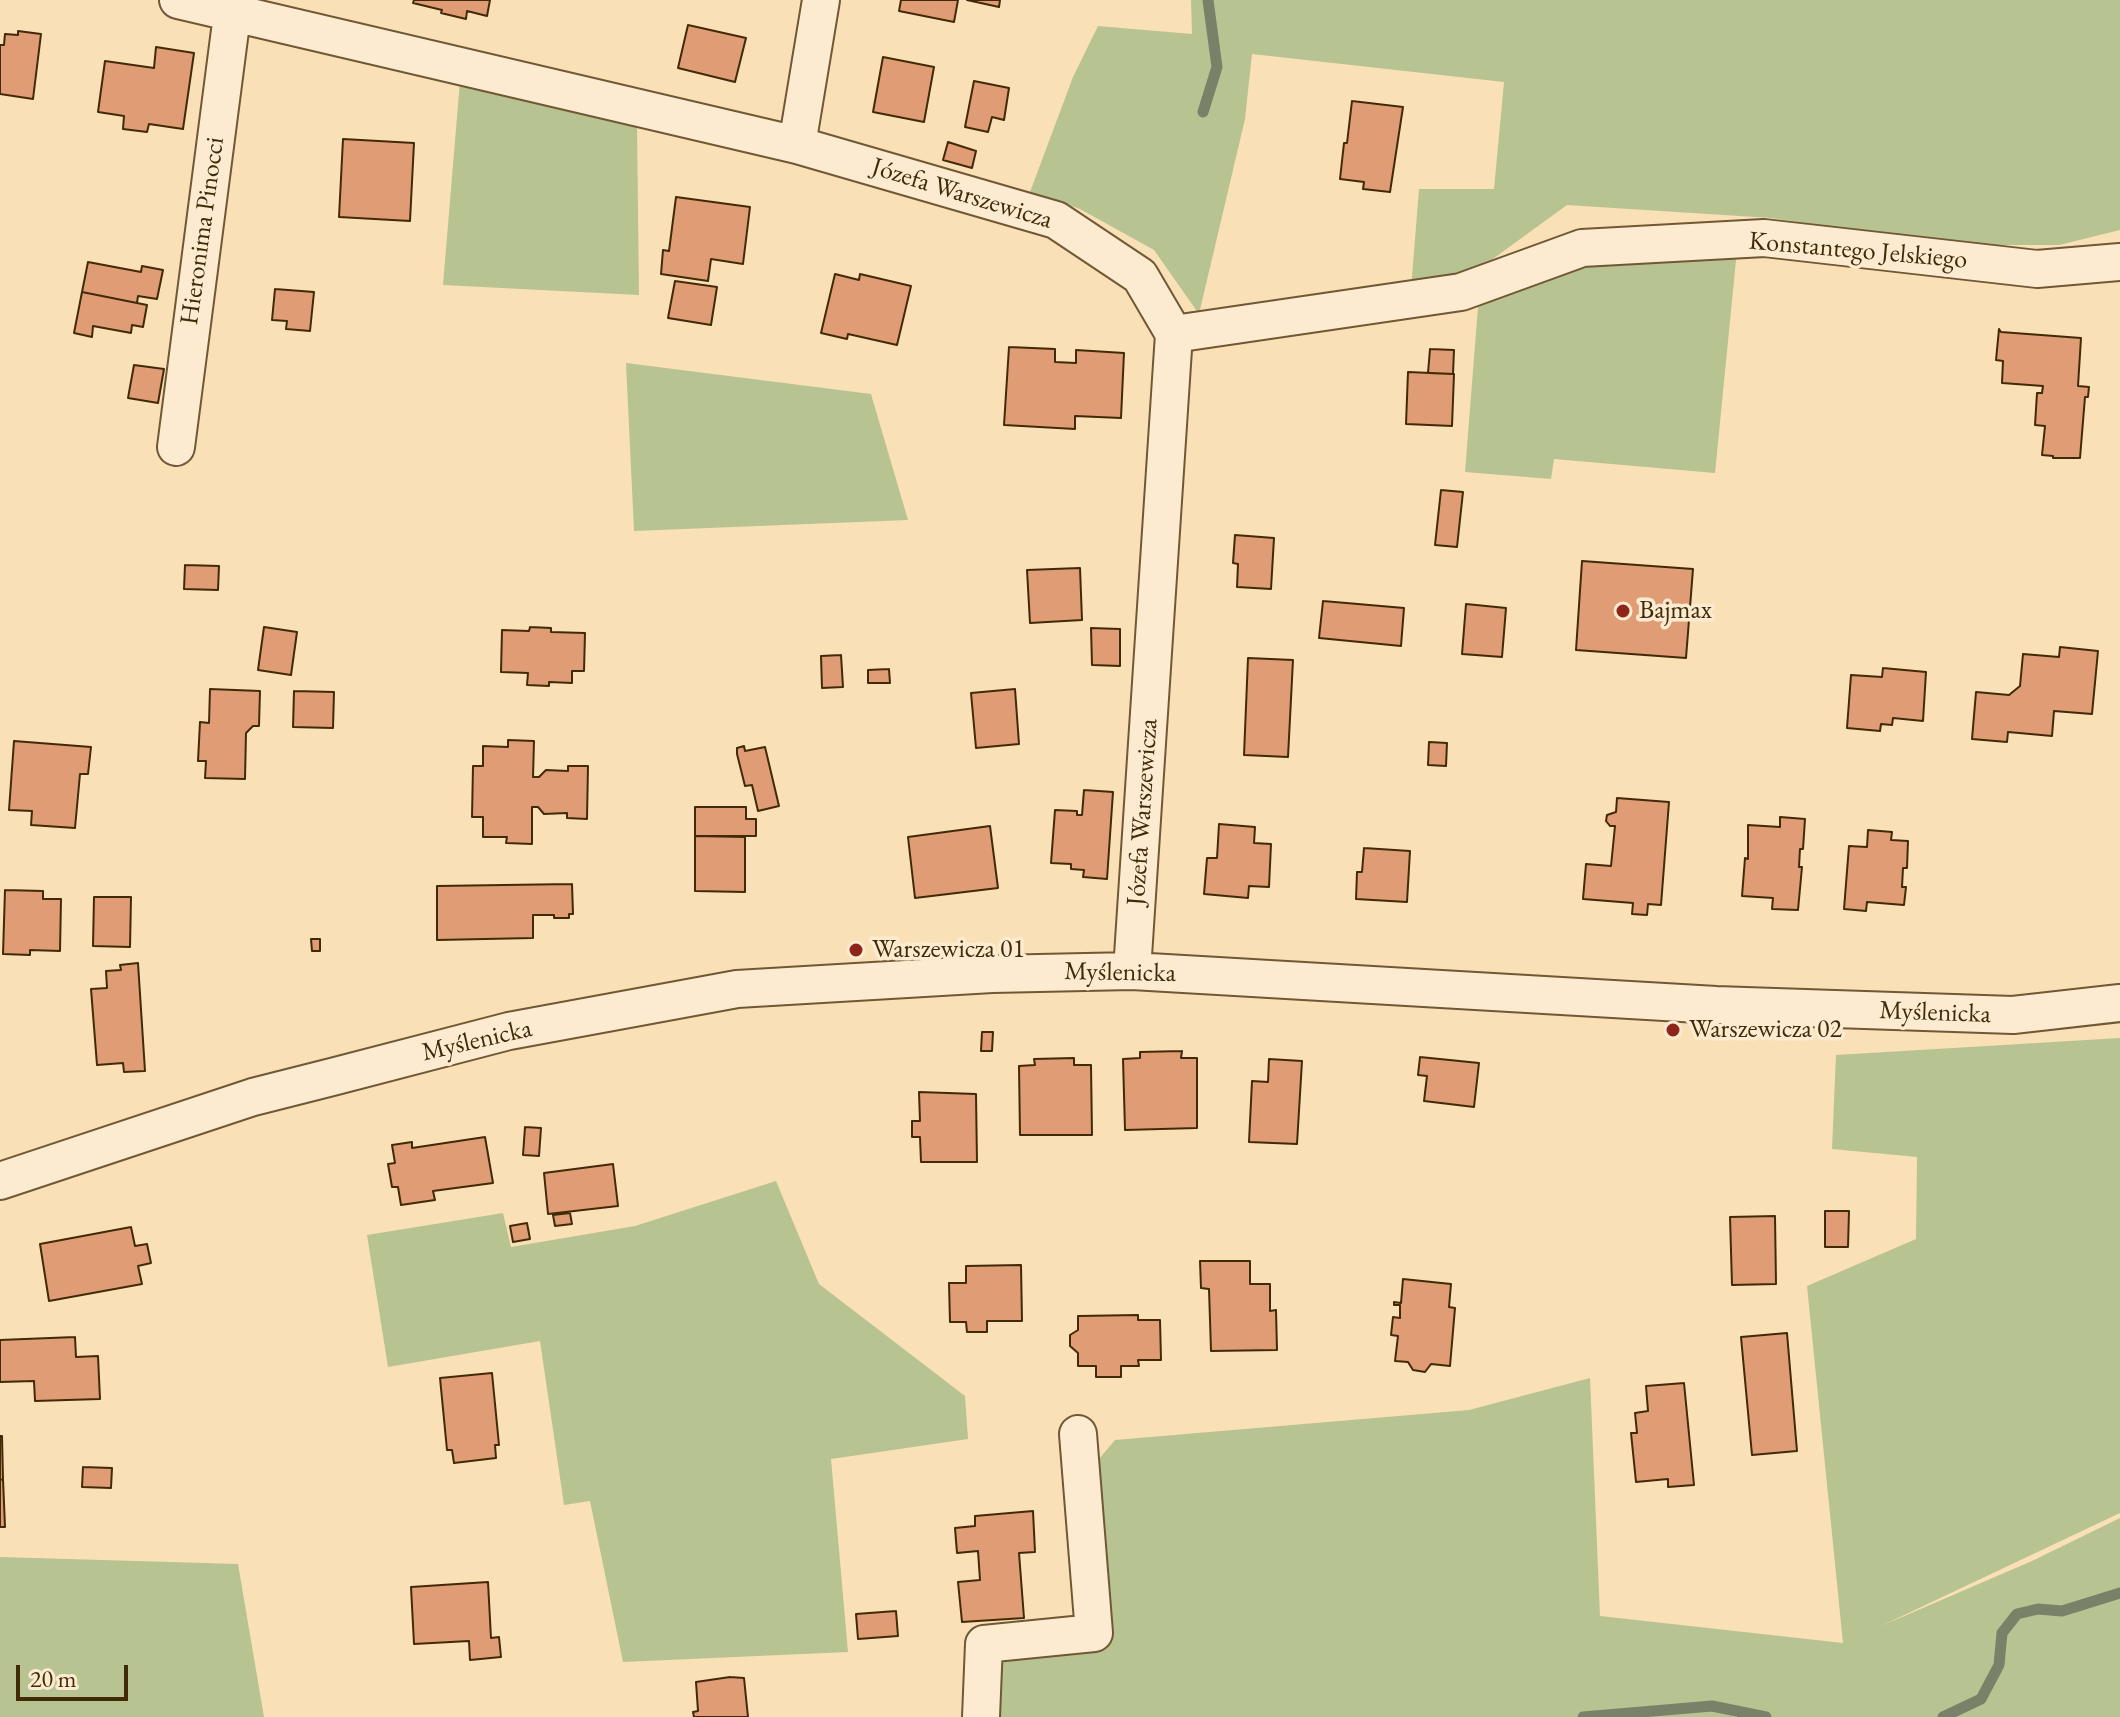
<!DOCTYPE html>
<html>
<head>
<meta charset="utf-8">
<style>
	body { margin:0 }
	#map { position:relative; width:2120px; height:1717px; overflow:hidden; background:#fae0b6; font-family:"EB Garamond",serif }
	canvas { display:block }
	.scale { position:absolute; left:16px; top:1665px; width:112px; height:36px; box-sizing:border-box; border:4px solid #412a07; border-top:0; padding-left:10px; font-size:24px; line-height:28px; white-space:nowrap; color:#412a07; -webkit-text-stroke:6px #fcebd0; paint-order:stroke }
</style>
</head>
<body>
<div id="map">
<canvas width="2120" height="1717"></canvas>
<div class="scale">20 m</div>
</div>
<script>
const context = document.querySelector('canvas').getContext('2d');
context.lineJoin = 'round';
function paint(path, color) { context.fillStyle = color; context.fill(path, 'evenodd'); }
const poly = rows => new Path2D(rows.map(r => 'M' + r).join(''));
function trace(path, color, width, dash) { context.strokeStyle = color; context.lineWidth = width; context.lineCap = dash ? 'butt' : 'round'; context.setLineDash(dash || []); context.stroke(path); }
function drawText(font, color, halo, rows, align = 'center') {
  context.font = font + ' "EB Garamond",serif'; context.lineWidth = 7; context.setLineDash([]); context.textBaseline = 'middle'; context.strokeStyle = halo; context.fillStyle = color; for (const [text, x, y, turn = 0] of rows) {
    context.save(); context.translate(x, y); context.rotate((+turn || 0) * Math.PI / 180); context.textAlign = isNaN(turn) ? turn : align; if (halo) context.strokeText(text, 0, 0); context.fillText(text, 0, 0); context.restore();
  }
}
const green = poly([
	[1191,0,2120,0,2120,230,2059,245,1955,245,1771,218,1567,205,1479,269,1411,289,1419,189,1494,189,1504,82,1252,54,1245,119,1199,314,1154,250,1080,209,1030,192,1073,77,1098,26,1192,34],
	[460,81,637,125,639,295,443,285],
	[1737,250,1715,473,1554,459,1551,479,1465,472,1478,307,1602,255],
	[626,363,871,394,908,520,634,531],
	[2120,1038,2120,1513,1881,1626,2032,1561,2120,1518,2120,1717,981,1717,984,1644,1077,1631,1093,1466,1115,1440,1469,1410,1590,1378,1600,1616,1843,1643,1807,1286,1916,1239,1917,1157,1832,1149,1836,1055],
	[776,1181,819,1284,965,1396,968,1439,831,1459,848,1652,623,1662,590,1501,564,1505,540,1341,388,1367,367,1235,503,1213,511,1247,635,1226],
	[0,1557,238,1564,264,1717,0,1717]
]);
const stream = poly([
	[1203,112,1217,67,1208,0],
	[1583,1717,1712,1706,1766,1717],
	[1943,1717,1981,1699,1999,1665,2002,1633,2017,1614,2038,1609,2062,1611,2120,1593]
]);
const building = poly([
	[414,0,490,0,487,16,467,11,466,19,441,13,442,10,413,3,414,0],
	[901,0,958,0,954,22,899,11,901,0],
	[967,0,1000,0,999,7,967,0],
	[688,25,746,38,735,82,678,68,688,25],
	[18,31,41,34,33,99,0,94,0,45,4,45,5,34,18,35,18,31],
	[156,47,194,53,183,129,149,124,147,132,123,129,124,116,98,112,105,61,154,68,156,47],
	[883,57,934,67,924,122,873,112,883,57],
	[974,81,1009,88,1004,120,992,117,988,132,965,127,974,81],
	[1352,101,1403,107,1390,192,1363,189,1364,182,1340,179,1344,143,1347,143,1352,101],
	[343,139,414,143,410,221,339,217,343,139],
	[948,142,976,151,972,168,943,160,948,142],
	[676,197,750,207,743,264,711,259,708,281,661,274,663,250,669,251,676,197],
	[88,262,141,272,142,266,163,270,157,299,138,296,137,303,82,292,88,262],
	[835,274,859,280,860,274,911,286,897,345,848,334,847,339,821,333,835,274],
	[675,281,717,287,711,325,668,318,675,281],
	[275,289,314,292,310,331,286,329,287,321,272,320,275,289],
	[82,292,147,305,143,327,132,325,131,333,93,326,92,337,74,333,82,292],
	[1999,329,2001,332,2081,338,2078,386,2089,387,2088,397,2085,397,2080,458,2053,458,2053,456,2042,455,2045,426,2035,425,2037,393,2042,393,2043,386,2002,383,2003,361,1996,360,1999,329],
	[1009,347,1055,349,1055,362,1076,363,1076,350,1124,353,1121,418,1075,416,1075,429,1004,425,1009,347],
	[1430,349,1454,350,1453,374,1428,373,1430,349],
	[134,365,164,369,158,403,128,398,134,365],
	[1408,372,1454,374,1452,426,1406,424,1408,372],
	[1441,490,1463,492,1457,547,1435,545,1441,490],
	[1235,535,1274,538,1271,589,1237,587,1238,564,1233,563,1235,535],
	[1582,561,1693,569,1686,658,1576,650,1582,561],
	[185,565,219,566,218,590,184,589,185,565],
	[1080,568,1082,620,1030,623,1027,570,1080,568],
	[1323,601,1404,608,1401,646,1319,638,1323,601],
	[1466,604,1506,608,1502,657,1462,654,1466,604],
	[264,627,297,632,291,675,258,670,264,627],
	[530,627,551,628,551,632,585,633,584,671,572,671,572,683,549,682,549,686,527,685,528,673,501,672,502,630,529,631,530,627],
	[1091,628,1120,629,1120,666,1092,665,1091,628],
	[2060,647,2098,651,2092,714,2054,711,2052,736,2008,732,2007,742,1972,739,1976,692,2009,695,2020,686,2023,654,2059,657,2060,647],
	[841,655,843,687,822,688,821,656,841,655],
	[1248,658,1293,660,1288,757,1244,755,1248,658],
	[1883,668,1926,672,1923,721,1893,718,1892,725,1881,724,1880,731,1847,728,1851,675,1882,677,1883,668],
	[889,669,890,683,868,683,868,670,889,669],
	[210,689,260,691,259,726,253,726,246,733,245,779,205,778,206,761,198,761,200,722,209,723,210,689],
	[1015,689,1019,744,976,748,971,693,1015,689],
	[294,691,334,692,333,728,293,727,294,691],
	[508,740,534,741,533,777,539,777,546,770,568,771,568,766,588,766,587,819,567,818,567,813,544,814,538,807,532,807,532,844,506,843,507,837,483,837,483,817,472,817,473,766,483,766,483,746,508,747,508,740],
	[14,741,91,747,88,774,80,774,75,828,31,825,32,811,9,810,14,741],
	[1429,742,1447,743,1446,766,1428,765,1429,742],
	[744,746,745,751,765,747,779,806,758,811,752,785,745,786,737,754,737,748,744,746],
	[1084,790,1113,792,1107,879,1083,877,1084,870,1071,869,1071,864,1051,863,1055,810,1077,811,1077,815,1082,815,1084,790],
	[1617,798,1669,802,1661,905,1648,904,1647,915,1632,914,1633,903,1583,899,1586,864,1611,866,1615,826,1610,826,1606,821,1607,815,1616,812,1617,798],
	[695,807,746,807,746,819,756,819,756,836,695,836,695,807],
	[1780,817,1805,819,1803,849,1800,849,1799,867,1802,867,1798,910,1772,909,1773,898,1742,896,1745,858,1748,859,1748,825,1780,827,1780,817],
	[1219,824,1255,827,1254,843,1271,844,1269,887,1249,886,1248,898,1204,894,1207,858,1217,858,1219,824],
	[990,826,998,888,915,898,908,837,990,826],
	[1868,830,1892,832,1891,840,1908,841,1907,868,1903,868,1902,887,1906,887,1904,905,1867,902,1866,911,1844,909,1849,846,1867,847,1868,830],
	[695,836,745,837,745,892,695,891,695,836],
	[1364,848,1410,851,1407,902,1356,899,1357,872,1362,872,1364,848],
	[572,884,573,914,569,914,569,918,554,918,554,915,533,915,533,938,437,940,437,886,572,884],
	[5,890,43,891,43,899,61,899,60,951,30,950,30,955,3,954,5,890],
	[94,897,131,897,130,947,93,946,94,897],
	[311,939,320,939,320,951,312,951,311,939],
	[138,963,145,1071,124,1072,123,1063,97,1065,91,989,107,988,106,971,121,970,120,965,138,963],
	[982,1032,993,1032,992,1051,981,1051,982,1032],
	[1182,1051,1181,1058,1197,1058,1197,1128,1125,1130,1123,1059,1140,1058,1140,1052,1182,1051],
	[1420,1057,1479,1063,1474,1107,1424,1101,1427,1076,1418,1075,1420,1057],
	[1074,1058,1074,1065,1091,1065,1092,1135,1020,1135,1019,1066,1035,1065,1034,1059,1074,1058],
	[1269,1059,1302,1061,1297,1144,1249,1142,1252,1081,1268,1082,1269,1059],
	[919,1092,976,1094,977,1162,921,1162,920,1137,912,1137,912,1121,920,1121,919,1092],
	[525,1127,541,1128,539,1156,523,1155,525,1127],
	[485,1137,493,1183,433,1191,435,1200,401,1205,398,1187,392,1187,388,1164,395,1163,392,1145,412,1142,412,1148,485,1137],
	[613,1164,618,1206,548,1214,544,1173,613,1164],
	[1825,1211,1849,1211,1848,1247,1825,1247,1825,1211],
	[570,1213,572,1224,555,1226,553,1215,570,1213],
	[1775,1216,1776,1284,1732,1285,1730,1217,1775,1216],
	[527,1223,530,1239,513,1242,510,1226,527,1223],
	[131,1227,135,1246,147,1244,151,1263,138,1266,142,1284,49,1301,40,1244,131,1227],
	[1200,1261,1250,1261,1250,1284,1270,1284,1270,1311,1276,1310,1277,1350,1211,1351,1209,1289,1201,1288,1200,1261],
	[1021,1265,1022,1321,987,1321,987,1332,967,1332,966,1322,950,1322,949,1283,966,1283,966,1266,1021,1265],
	[1403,1279,1451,1284,1449,1307,1455,1308,1450,1366,1431,1364,1425,1372,1413,1370,1408,1362,1395,1361,1398,1336,1391,1335,1393,1317,1400,1318,1400,1305,1394,1305,1394,1302,1401,1303,1403,1279],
	[1138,1315,1138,1320,1160,1320,1161,1360,1138,1360,1139,1366,1121,1366,1121,1377,1096,1377,1096,1366,1078,1366,1078,1353,1070,1346,1070,1335,1078,1330,1078,1316,1138,1315],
	[1787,1333,1797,1451,1752,1455,1741,1337,1787,1333],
	[75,1337,76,1357,98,1356,100,1399,35,1401,34,1381,0,1382,0,1340,75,1337],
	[492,1373,499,1445,495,1445,496,1458,454,1463,452,1450,447,1450,440,1378,492,1373],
	[1684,1383,1694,1485,1668,1487,1668,1479,1636,1482,1631,1433,1637,1433,1635,1413,1648,1411,1646,1386,1684,1383],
	[0,1436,2,1436,3,1479,0,1480,0,1436],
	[83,1467,112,1468,111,1488,82,1487,83,1467],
	[3,1479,5,1527,0,1527,0,1480,3,1479],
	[1033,1511,1035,1552,1019,1553,1024,1618,962,1622,958,1582,980,1580,978,1551,957,1553,955,1528,975,1526,975,1516,1033,1511],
	[488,1582,491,1638,499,1637,501,1657,470,1660,469,1641,414,1644,411,1587,488,1582],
	[896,1611,898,1636,858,1639,856,1614,896,1611],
	[730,1677,744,1678,748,1717,694,1717,693,1712,698,1711,696,1682,730,1677]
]);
const minor = poly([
	[178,0,797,145,1056,220,1140,276,1174,334,1132,971],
	[797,145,821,0],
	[1174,334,1461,292,1582,248,1764,238,2037,269,2120,262],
	[176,447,232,15],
	[0,1181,253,1097,332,1077,509,1031,737,989,992,974,1132,971,1716,1005,2013,1015,2120,1003],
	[981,1717,984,1644,1094,1633,1078,1434]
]);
const markers = [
	[1623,611,8,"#8f2418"],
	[856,950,8,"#8f2418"],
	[1673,1030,8,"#8f2418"]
];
const streetNames = [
	["Józefa Warszewicza",962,194,17],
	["Hieronima Pinocci",203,231,-82],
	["Konstantego Jelskiego",1858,251,5],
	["Józefa Warszewicza",1143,812,-86],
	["Myślenicka",1120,973,1],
	["Myślenicka",1935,1013,2],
	["Myślenicka",477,1041,-13]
];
const poiNames = [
	["Bajmax",1639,611],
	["Warszewicza 01",872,950],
	["Warszewicza 02",1689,1030]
];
paint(green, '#b8c392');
trace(stream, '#798269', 11);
paint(building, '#e09c74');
trace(building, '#412a07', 2);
trace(minor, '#6f5833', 40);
trace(minor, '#fcebd0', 36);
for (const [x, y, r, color] of markers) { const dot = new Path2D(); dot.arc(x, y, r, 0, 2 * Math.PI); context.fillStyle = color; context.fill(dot); trace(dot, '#fcebd0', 3); }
drawText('26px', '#412a07', '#fcebd0', streetNames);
drawText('26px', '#412a07', '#fcebd0', poiNames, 'left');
</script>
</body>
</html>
